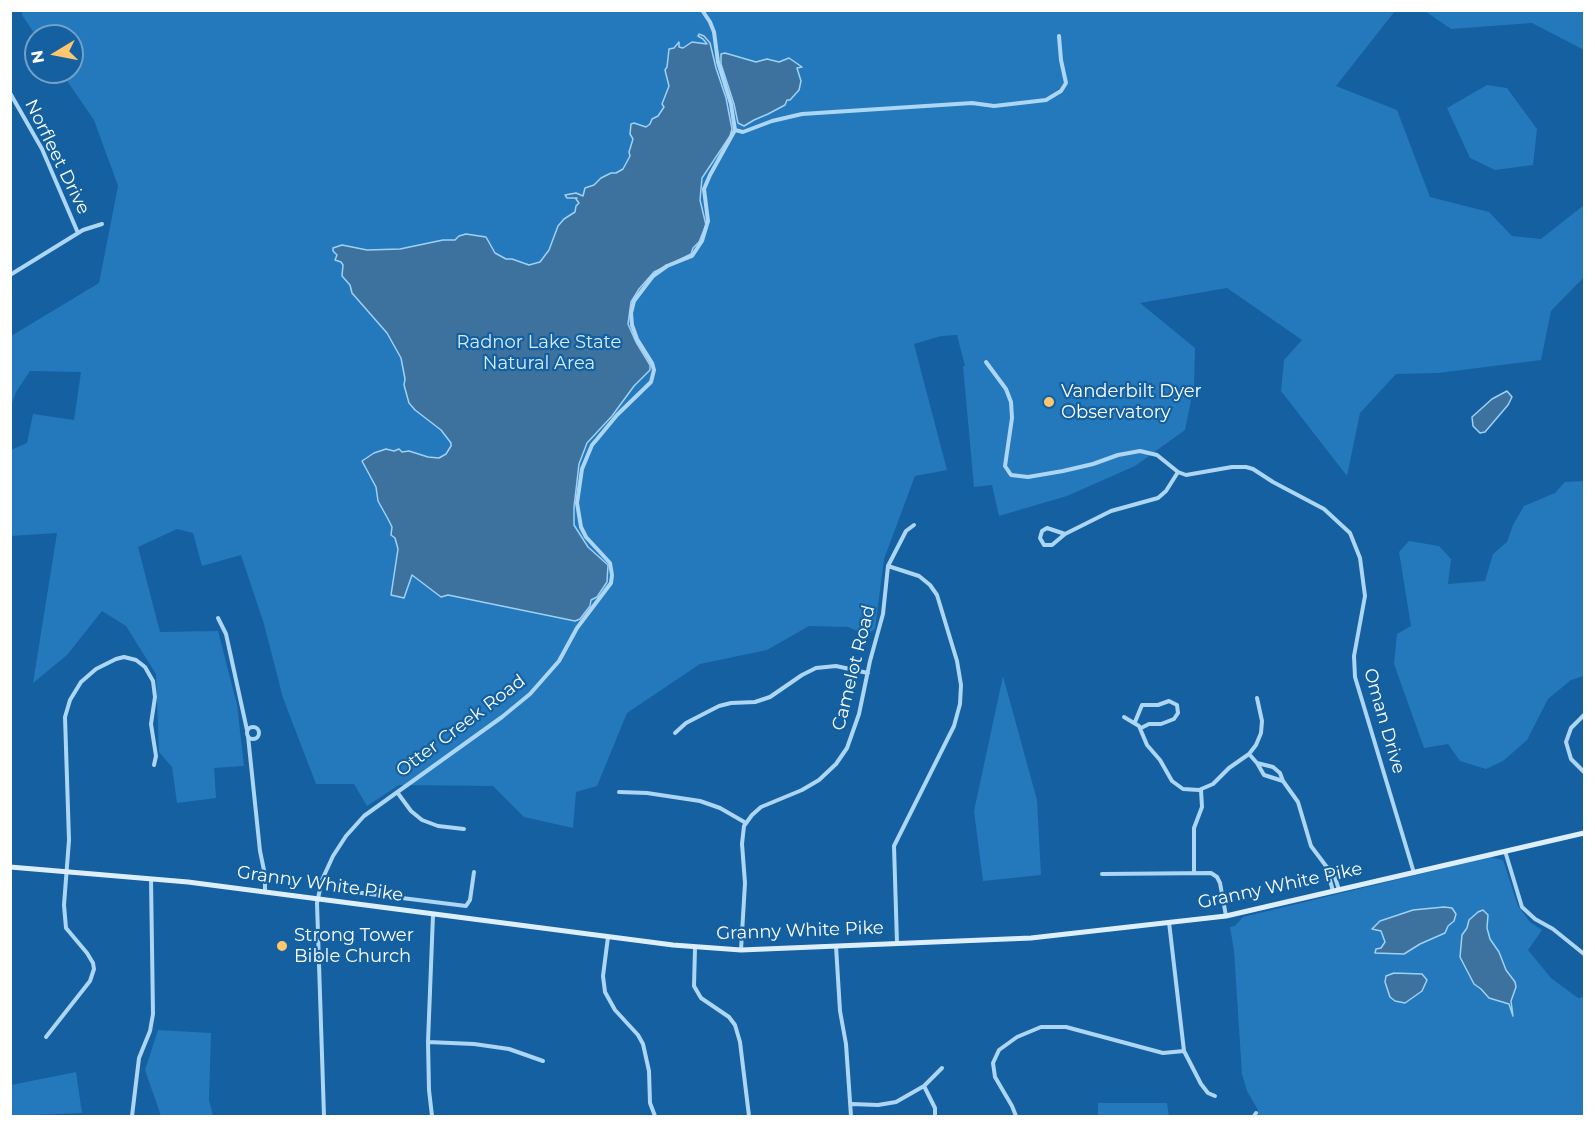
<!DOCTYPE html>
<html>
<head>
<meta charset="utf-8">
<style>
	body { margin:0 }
	#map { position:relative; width:1595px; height:1127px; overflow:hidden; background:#1460a0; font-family:Montserrat,sans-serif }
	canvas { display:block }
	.frame { position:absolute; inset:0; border:12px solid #fff; pointer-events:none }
	.north { position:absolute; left:24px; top:24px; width:60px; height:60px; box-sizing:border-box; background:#1460a0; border:2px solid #72a0c6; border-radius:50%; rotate:260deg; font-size:16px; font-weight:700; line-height:24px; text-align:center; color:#fff }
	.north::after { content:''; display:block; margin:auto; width:21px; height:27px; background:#ffc670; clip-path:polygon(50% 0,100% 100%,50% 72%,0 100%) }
</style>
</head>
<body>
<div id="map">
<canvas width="1595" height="1127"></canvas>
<div class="frame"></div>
<div class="north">N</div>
</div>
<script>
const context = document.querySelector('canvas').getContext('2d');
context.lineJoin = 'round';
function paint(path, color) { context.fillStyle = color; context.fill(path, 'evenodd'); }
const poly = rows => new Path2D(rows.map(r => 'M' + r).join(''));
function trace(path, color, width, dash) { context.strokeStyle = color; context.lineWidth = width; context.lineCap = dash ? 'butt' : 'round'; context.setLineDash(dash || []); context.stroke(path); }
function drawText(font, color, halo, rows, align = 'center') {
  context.font = font + ' Montserrat,sans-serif'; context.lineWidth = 4.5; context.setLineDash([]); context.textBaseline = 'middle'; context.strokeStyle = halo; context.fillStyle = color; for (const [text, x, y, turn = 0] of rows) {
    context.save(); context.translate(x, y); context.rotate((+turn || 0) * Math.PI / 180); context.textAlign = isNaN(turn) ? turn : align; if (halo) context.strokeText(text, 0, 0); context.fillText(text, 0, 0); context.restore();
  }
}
const green = poly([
	[23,11,1395,11,1336,86,1397,110,1430,197,1489,212,1512,236,1541,239,1584,205,1584,277,1551,311,1541,360,1438,373,1396,374,1360,413,1347,476,1281,391,1284,360,1302,340,1227,288,1140,303,1195,348,1194,386,1185,430,1135,466,1067,496,999,516,992,485,974,487,963,366,965,366,957,335,941,336,914,344,947,470,915,476,884,559,875,629,866,635,848,627,809,626,767,650,700,664,627,713,597,786,576,792,573,828,524,817,493,786,399,785,367,806,354,784,316,784,283,698,264,624,241,555,202,566,193,533,177,529,138,547,160,632,218,631,237,705,244,766,214,768,216,798,177,803,172,767,159,752,156,674,126,626,102,611,67,655,33,683,57,533,11,536,11,450,27,443,33,414,74,420,81,372,30,371,16,392,11,406,11,336,99,283,118,186,94,120,61,72,72,72,72,36,36,36,22,15],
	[1425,11,1584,11,1584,50,1532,23,1451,29],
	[1487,85,1507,88,1537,129,1533,165,1495,170,1470,158,1447,108],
	[1584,481,1584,676,1571,680,1548,699,1527,740,1503,761,1486,769,1460,761,1448,744,1424,748,1394,664,1397,634,1411,626,1399,552,1409,541,1439,546,1451,559,1448,584,1485,581,1493,554,1507,542,1513,525,1524,506,1555,493,1565,482],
	[1003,676,1037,800,1041,875,983,881,974,811],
	[1490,857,1503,860,1518,906,1530,922,1542,930,1528,950,1551,978,1578,998,1584,997,1584,1116,1257,1116,1258,1110,1247,1091,1242,1074,1234,951,1230,927,1235,926,1243,917],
	[158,1030,211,1033,209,1100,213,1116,161,1116,145,1070],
	[76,1072,82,1113,11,1116,11,1085],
	[1098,1103,1167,1103,1169,1116,1098,1116]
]);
const water = poly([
	[699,34,704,36,710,43,716,68,726,98,732,129,730,136,702,178,700,200,706,225,699,242,693,248,691,254,654,272,639,289,631,302,628,324,636,342,650,365,650,370,634,386,612,416,587,443,579,464,574,507,574,525,588,547,608,565,607,582,597,597,591,600,590,606,580,619,575,621,448,595,441,597,412,575,404,598,391,595,398,549,395,538,391,535,392,527,388,519,378,501,376,487,362,461,374,453,386,449,394,451,399,449,402,452,409,451,428,457,439,458,446,454,451,446,451,443,441,430,415,410,409,403,404,385,405,379,401,358,387,333,352,293,350,285,342,276,343,265,341,262,335,260,337,255,333,251,333,248,342,245,367,250,400,249,443,240,455,240,459,236,466,234,486,237,495,253,506,259,512,259,529,265,540,262,549,250,558,226,564,219,575,212,576,206,579,203,576,199,577,198,567,198,565,195,576,193,583,196,585,188,594,185,601,178,611,173,616,173,623,169,630,156,629,152,633,139,630,134,631,124,634,123,646,127,650,124,652,119,658,116,664,107,662,104,669,86,665,70,667,67,669,49,674,48,679,42,679,47,683,48,692,42,707,44,703,39,698,36,699,34],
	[725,53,756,62,767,59,779,62,789,58,802,67,797,68,801,81,799,90,790,100,787,100,785,105,768,114,754,120,744,126,738,123,734,104,721,64,721,54,725,53],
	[1507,391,1512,397,1508,405,1485,432,1480,433,1473,426,1472,417,1492,399,1507,391],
	[1444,907,1452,908,1456,914,1454,921,1448,926,1445,933,1420,944,1404,954,1375,953,1376,949,1381,948,1385,942,1381,931,1372,929,1380,921,1413,910,1444,907],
	[1483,910,1488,915,1487,928,1490,939,1499,952,1506,970,1515,982,1516,987,1511,1001,1513,1016,1509,1004,1489,998,1481,989,1474,984,1460,957,1462,935,1467,928,1469,920,1478,912,1483,910],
	[1394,973,1422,974,1427,980,1422,991,1405,1003,1395,1001,1390,997,1385,982,1386,976,1394,973]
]);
const street = poly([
	[10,93,42,149,78,233],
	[735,130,743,132,772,121,802,114,972,103,994,106,1046,100,1061,91,1066,83,1061,60,1059,36],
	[10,275,83,230,102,224],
	[986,362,1006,389,1011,402,1012,418,1005,466,1011,475,1028,477,1063,471,1093,464,1118,455,1140,451,1157,455,1178,472,1186,475,1232,467,1246,467,1253,469,1273,482,1324,509,1350,533,1360,558,1365,596,1354,656,1355,677,1414,873],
	[1065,534,1047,528,1042,531,1040,538,1044,545,1052,545,1065,534,1111,511,1158,498,1166,491,1178,472],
	[888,566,919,576,930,585,937,595,957,661,961,685,960,704,954,726,894,846,897,943],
	[218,618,226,634,247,730],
	[1584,715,1571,728,1566,742,1571,759,1584,772],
	[1124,717,1139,726,1147,745,1160,760,1172,781,1183,789,1199,790,1213,784,1229,768,1249,754,1256,745,1261,733,1262,721,1257,698],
	[1135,722,1142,705,1158,705,1169,701,1177,705,1178,713,1174,719,1161,724,1149,724,1141,728],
	'247 733a6 6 0 1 1 12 0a6 6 0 1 1-12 0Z',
	[675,733,686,723,719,706,731,703,755,702,770,697,802,675,816,668,836,666,868,673],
	[248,736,260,851,265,875,265,892],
	[1249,754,1257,763],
	[1283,781,1264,775,1257,763,1273,767,1280,773,1283,781,1298,802,1311,846,1326,866],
	[397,792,411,811,422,820,438,826,464,829],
	[619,792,647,793,700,801,720,808,746,823],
	[1505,851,1522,907,1535,919,1553,929,1584,954],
	[1194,872,1194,828,1202,807,1201,790],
	[1102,874,1211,873,1217,877,1220,883,1226,916],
	[1333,891,1326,866,1334,874,1339,890],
	[354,892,466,906,470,900,474,872],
	[1169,922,1184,1051,1201,1084,1208,1093,1215,1096],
	[608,937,603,976,605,992,615,1010,638,1035,643,1044,649,1071,650,1103,655,1116],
	[836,946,840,1011,846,1044,851,1116],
	[695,948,694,986,701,998,729,1017,735,1025,740,1042,749,1116],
	[741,950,745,883,742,844,744,826,752,815,761,807,802,790,819,780,836,764,847,748,859,714,870,661,883,614,888,566,906,531,914,525],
	[46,1037,90,981,94,969,93,963,87,953,66,928,64,905,69,840,65,717,70,700,81,682,96,669,116,659,124,657,136,660,145,667,153,681,155,697,151,724,156,756,154,765],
	[428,1042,474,1044,509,1049,543,1061],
	[924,1086,935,1108,935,1116],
	[852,1104,878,1105,896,1102,924,1086,942,1068],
	[132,1116,139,1058,150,1031,153,1014,151,879],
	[324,1116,317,903,322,880,333,856,346,836,364,816,502,717,530,694,559,661,577,628,611,583,612,575,610,563,586,537,581,527,577,503,582,469,592,445,598,438,617,415,651,382,654,370,652,363,637,339,632,325,631,313,634,301,653,276,667,266,692,256,702,241,708,221,704,189,710,175,735,130,731,104,718,62,714,32,710,22,702,10],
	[432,1116,429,1090,428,1042,433,915],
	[1016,1116,1012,1106,995,1077,993,1063,999,1050,1017,1037,1041,1027,1066,1027,1163,1053,1184,1051],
	[1254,1116,1256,1113]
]);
const secondary = poly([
	[10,867,188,882,673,945,741,950,1031,938,1226,916,1584,833]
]);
const markers = [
	[1049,402,6,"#ffc670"],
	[282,946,6,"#ffc670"]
];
const streetNames = [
	["Norfleet Drive",57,157,64],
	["Camelot Road",854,668,-76],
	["Oman Drive",1384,721,74],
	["Otter Creek Road",461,726,-37],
	["Granny White Pike",320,884,8],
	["Granny White Pike",1280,886,-12],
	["Granny White Pike",800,931,-2]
];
const parkNames = [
	["Radnor Lake State",539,343],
	["Natural Area",539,364]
];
const poiNames = [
	["Vanderbilt Dyer",1061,392],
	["Observatory",1061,413],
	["Strong Tower",294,936],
	["Bible Church",294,957]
];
paint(green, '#2379bc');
paint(water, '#3d729f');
trace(water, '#9fd1f6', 1.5);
trace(street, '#add5f4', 4);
trace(secondary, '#ddeefd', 5);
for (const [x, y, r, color] of markers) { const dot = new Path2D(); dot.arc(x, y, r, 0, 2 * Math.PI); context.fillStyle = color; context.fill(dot); trace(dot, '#1460a0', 2); }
drawText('18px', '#fff', '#1460a0', streetNames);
drawText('18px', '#d6ecfd', '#1460a0', parkNames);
drawText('18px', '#fff', '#1460a0', poiNames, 'left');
</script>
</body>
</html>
